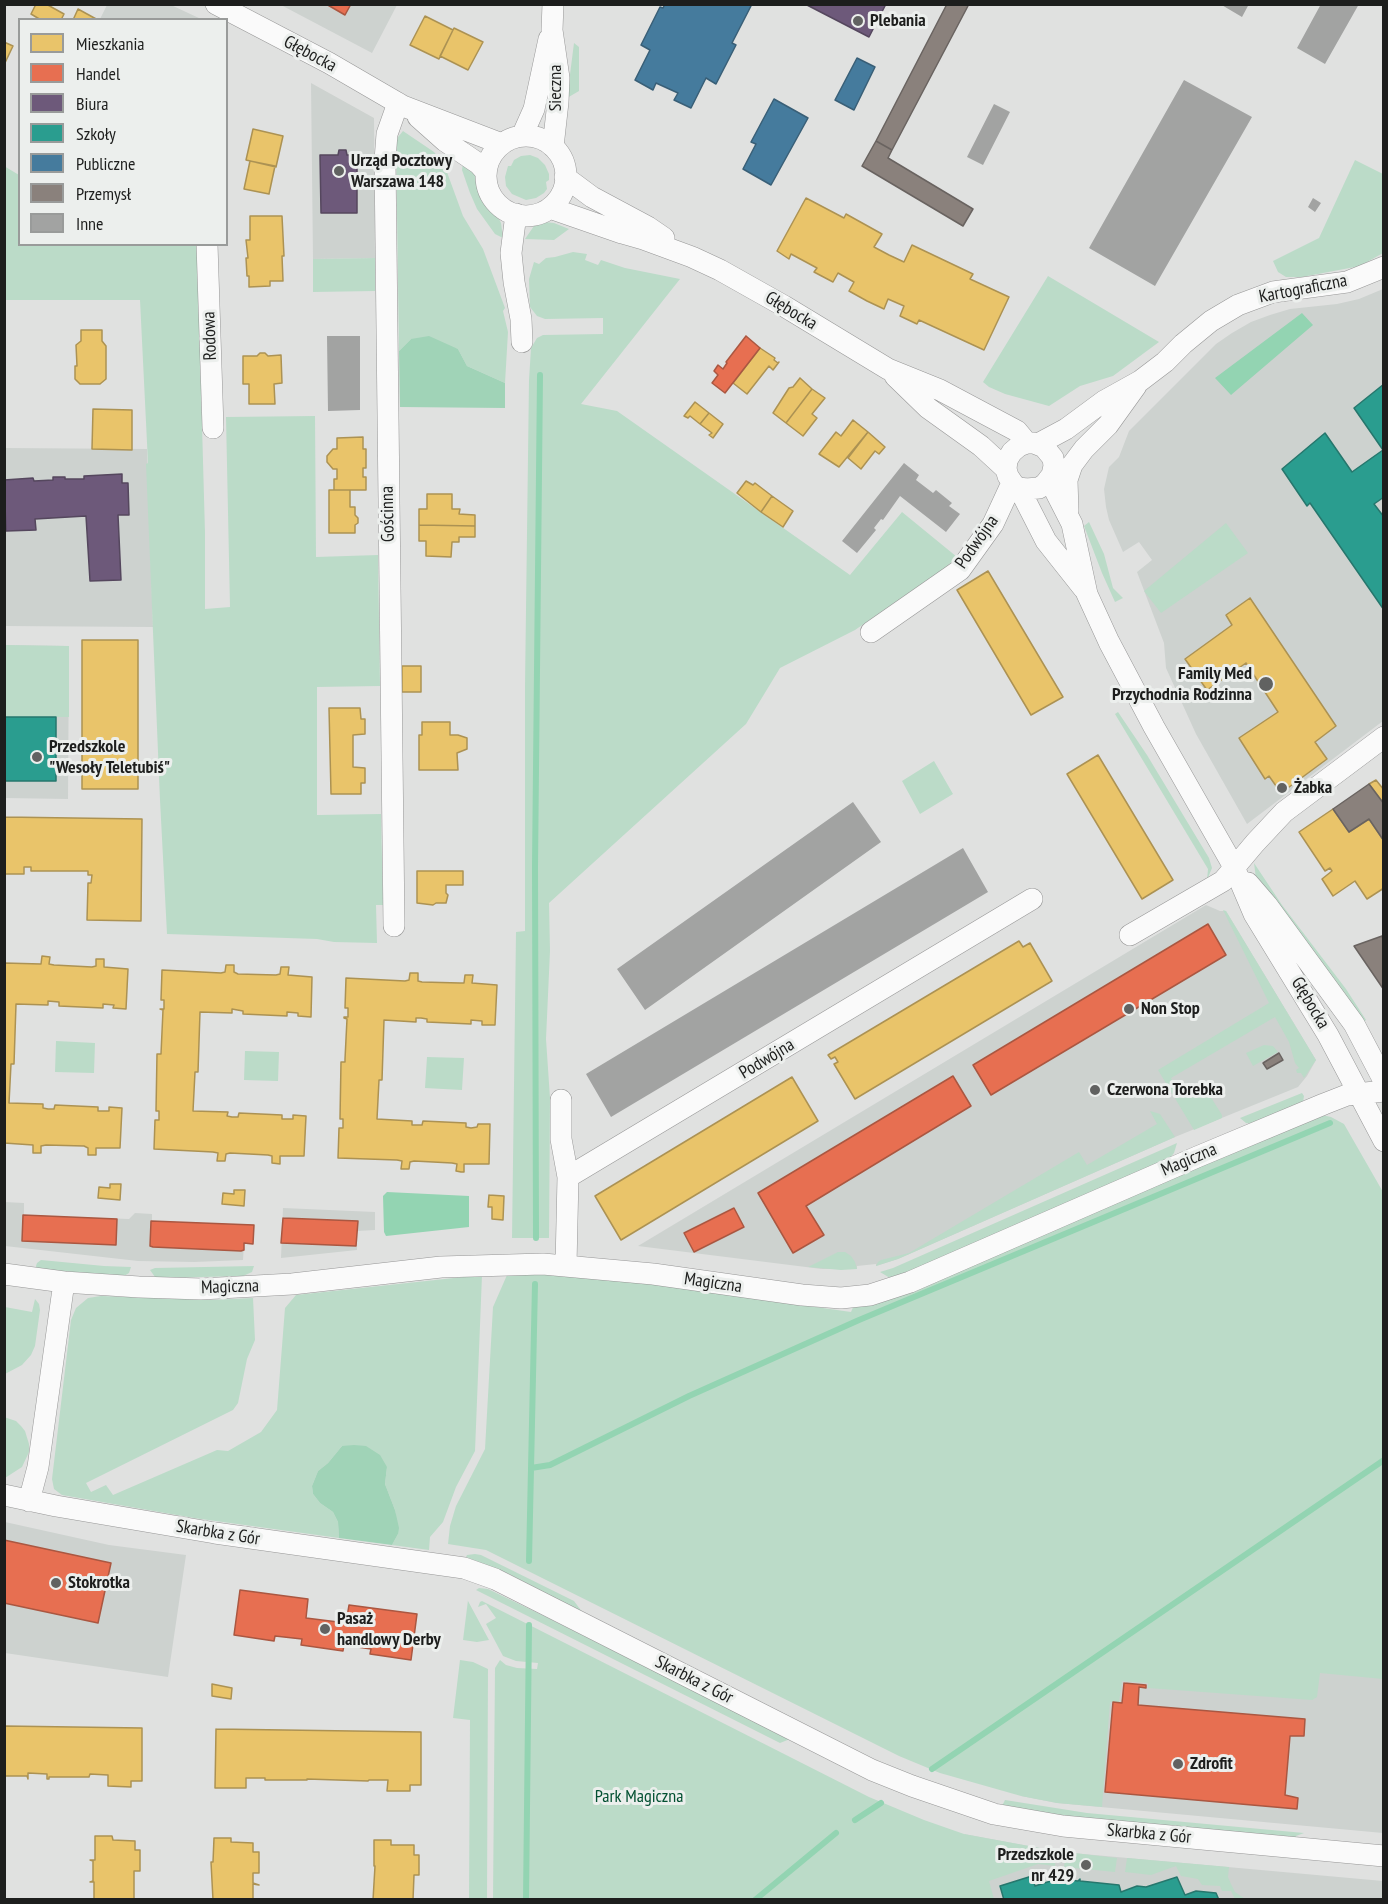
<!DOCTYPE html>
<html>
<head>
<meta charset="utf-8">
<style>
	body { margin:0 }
	#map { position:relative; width:1388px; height:1904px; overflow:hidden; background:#e0e1e0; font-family:"PT Sans Narrow",sans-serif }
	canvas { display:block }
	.frame { position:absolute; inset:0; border:6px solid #1d1e1d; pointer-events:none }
	.legend { position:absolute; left:18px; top:18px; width:210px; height:228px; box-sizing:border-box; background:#ecefed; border:2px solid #999b9a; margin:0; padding:8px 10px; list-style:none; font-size:18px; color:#1d1e1d }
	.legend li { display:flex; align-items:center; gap:12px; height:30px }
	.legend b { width:30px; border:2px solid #999b9a }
</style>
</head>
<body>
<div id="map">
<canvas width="1388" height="1904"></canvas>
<div class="frame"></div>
<ul class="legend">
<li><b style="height:16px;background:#e9c46a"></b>Mieszkania</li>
<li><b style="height:16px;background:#e76f51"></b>Handel</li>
<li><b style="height:16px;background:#6d597a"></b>Biura</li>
<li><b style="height:16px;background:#2a9d8f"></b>Szkoły</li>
<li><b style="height:16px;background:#457b9d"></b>Publiczne</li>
<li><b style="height:16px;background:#8a817c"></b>Przemysł</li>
<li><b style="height:16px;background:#a2a3a2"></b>Inne</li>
</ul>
</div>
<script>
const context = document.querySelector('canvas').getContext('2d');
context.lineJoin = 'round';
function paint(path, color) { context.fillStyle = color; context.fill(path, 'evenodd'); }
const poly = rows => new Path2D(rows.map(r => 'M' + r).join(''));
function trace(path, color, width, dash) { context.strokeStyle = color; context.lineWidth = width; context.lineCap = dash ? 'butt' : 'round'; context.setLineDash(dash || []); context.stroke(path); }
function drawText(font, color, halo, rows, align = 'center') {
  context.font = font + ' "PT Sans Narrow",sans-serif'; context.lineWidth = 6; context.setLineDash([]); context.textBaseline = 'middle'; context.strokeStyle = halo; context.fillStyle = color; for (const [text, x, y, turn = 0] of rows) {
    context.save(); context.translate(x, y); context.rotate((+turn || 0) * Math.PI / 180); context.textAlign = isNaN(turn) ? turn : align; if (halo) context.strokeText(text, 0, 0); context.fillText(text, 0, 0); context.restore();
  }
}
const built = poly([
	[107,5,171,5,201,19,100,19],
	[281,5,397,5,372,53],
	[311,83,374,118,375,258,313,259],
	[1383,289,1383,721,1247,824,1196,734,1166,668,1164,643,1137,572,1152,560,1139,542,1123,552,1109,520,1106,507,1104,489,1109,467,1119,457,1129,431,1216,344,1232,333,1251,322,1270,315,1290,309,1337,304,1359,299],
	[5,448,147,449,153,627,5,626],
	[5,645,69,646,68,799,5,798],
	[1206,905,1220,911,1226,911,1316,1060,1307,1076,1298,1087,1175,1137,898,1259,876,1266,876,1264,857,1266,857,1269,822,1269,638,1246],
	[4,1202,24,1203,24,1215,129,1219,135,1213,152,1214,152,1221,254,1225,253,1244,244,1244,243,1260,194,1262,138,1261,5,1246],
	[283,1208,375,1212,375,1230,357,1231,357,1250,281,1258],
	[5,1522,109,1545,186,1555,168,1677,5,1653],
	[1147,1629,1383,1651,1383,1833,1057,1803,1021,1796],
	[964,1834,1061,1852,1383,1881,1383,1899,987,1899]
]);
const green = poly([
	[574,43,579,47,579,91,567,98],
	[403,131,434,152,444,164,463,216,483,249,505,308,503,311,508,332,505,383,467,366,458,349,411,339,399,351,396,144,398,137],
	[530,155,538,158,545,165,549,174,549,180,546,182,547,189,544,193,536,198,526,200,512,194,506,186,505,177,508,166,511,166,514,160,521,156],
	[1355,160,1383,174,1383,253,1360,266,1302,277,1286,277,1278,272,1273,261,1319,238],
	[463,162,477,177,486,202,497,215,501,223,503,238,495,234,477,209,470,193,462,170],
	[4,166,19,175,20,244,197,245,205,533,205,609,230,607,226,417,315,416,316,557,378,555,380,686,317,687,317,815,381,814,383,905,376,905,377,943,334,942,317,939,167,934,160,800,146,464,148,463,140,300,5,300],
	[544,222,554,223,569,229,554,240,525,239,534,226],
	[573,252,587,254,585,260,598,265,601,260,625,268,680,279,581,404,617,411,850,575,902,512,957,557,945,568,855,630,780,668,746,724,549,903,550,951,546,1039,550,1098,549,1238,512,1238,516,932,525,931,525,686,529,380,531,348,537,338,543,335,603,334,603,318,545,319,537,316,530,307,529,279,534,262,539,264,546,258,555,257],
	[375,258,375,291,313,292,313,259],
	[1048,276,1159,342,1113,376,1080,386,1049,406,1005,394,989,387,983,382],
	[1089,522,1104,554,1113,588,1123,598,1115,602,1102,573,1084,526],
	[1226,523,1248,553,1161,613,1144,591],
	[5,645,69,646,69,717,5,717],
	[1118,712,1147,755,1209,858,1212,868,1207,880,1208,869,1115,714],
	[934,761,953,794,920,814,902,781],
	[1254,863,1282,905,1346,989,1366,1020,1362,1023,1256,879],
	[1223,910,1226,911,1316,1060,1304,1078,1301,1073,1297,1073,1296,1070,1299,1068,1295,1063,1289,1042,1275,1017,1171,1078,1179,1093,1192,1089,1206,1093,1212,1099,1222,1115,1222,1118,1194,1130,1158,1070,1269,1003],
	[56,1041,95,1043,94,1073,55,1072],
	[1264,1045,1273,1046,1278,1052,1253,1066,1246,1053],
	[245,1051,279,1052,278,1081,244,1080],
	[427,1057,464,1058,462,1090,425,1088],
	[1302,1093,1304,1096,1303,1102,1253,1124,1246,1123,1240,1118],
	[1150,1111,1160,1114,1175,1137,898,1259,876,1266,878,1262,881,1260,909,1253,1079,1152,1087,1165,1157,1124],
	[1322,1115,1331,1117,1344,1124,1383,1192,1383,1679,1320,1673,1317,1697,1312,1700,1148,1688,1148,1683,1122,1681,1119,1702,1110,1702,1102,1807,1057,1803,1021,1796,940,1773,899,1756,486,1550,448,1544,450,1526,456,1506,485,1449,493,1307,507,1275,547,1275,618,1279,851,1312,854,1305,1179,1175],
	[1177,1143,1174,1153,1170,1158,908,1273,890,1278,880,1272,893,1268],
	[838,1252,845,1252,851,1256,855,1262,857,1269,841,1270,808,1267],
	[41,1260,104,1266,131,1267,129,1273,124,1276,35,1269,37,1263],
	[254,1266,252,1272,243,1276,159,1278,155,1277,150,1270,155,1268],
	[482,1275,475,1451,456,1487,443,1522,430,1537,429,1550,392,1545,398,1534,395,1510,385,1484,387,1467,342,1446,328,1463,318,1471,312,1486,313,1494,320,1503,333,1512,338,1522,339,1538,194,1518,62,1495,54,1489,52,1479,71,1320,76,1308,88,1298,101,1296,211,1300,253,1298,255,1340,247,1359,238,1403,233,1410,86,1483,91,1492,106,1485,113,1495,217,1450,228,1451,261,1432,277,1410,285,1308,296,1295],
	[35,1299,39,1304,40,1310,35,1346,31,1355,22,1365,5,1374,5,1307,32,1312],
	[4,1417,16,1421,21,1426,25,1431,29,1444,29,1452,22,1467,5,1478],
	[475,1554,481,1555,574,1601,583,1613,509,1574,466,1557,467,1555],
	[479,1588,488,1589,544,1616,790,1739,780,1743,476,1590],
	[468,1600,468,1601,489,1640,477,1642,463,1640],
	[482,1601,869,1797,924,1820,964,1834,1056,1851,1055,1866,1038,1864,989,1881,994,1899,493,1899,495,1668,500,1660,506,1665,517,1668,537,1669,538,1663,516,1661,503,1656,486,1624,496,1618,486,1604,478,1607,480,1602],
	[460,1660,473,1662,488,1669,487,1899,469,1899,470,1720,453,1718],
	[1005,1800,1087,1813,1304,1833,1296,1836,1295,1839,1097,1821,1002,1806],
	[1066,1852,1117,1858,1115,1872,1064,1867],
	[1127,1858,1229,1867,1228,1877,1231,1884,1235,1892,1245,1899,1235,1899,1231,1891,1222,1891,1220,1886,1202,1885,1198,1879,1181,1876,1176,1866,1151,1875,1125,1872]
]);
const forest = poly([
	[429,336,458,349,467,366,505,383,505,408,400,407,399,351,411,339],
	[354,1445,366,1446,380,1455,387,1467,385,1484,395,1510,399,1528,398,1534,392,1545,339,1538,338,1522,333,1512,320,1503,313,1494,312,1486,318,1471,328,1463,342,1446]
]);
const water = poly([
	[1302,313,1313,325,1231,395,1215,378],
	[387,1192,469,1196,469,1227,386,1236,384,1232,383,1196]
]);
const homes = poly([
	[36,4,46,4,64,14,61,20,41,20,31,14,36,4],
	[78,9,98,20,73,20,78,9],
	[425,16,453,30,439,59,410,45,425,16],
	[454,28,483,42,468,70,440,56,454,28],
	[4,42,13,46,4,65,4,42],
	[253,129,283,136,276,167,246,160,253,129],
	[250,161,275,166,269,194,244,189,250,161],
	[806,198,844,218,846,214,882,234,874,247,889,255,904,262,912,245,973,274,970,279,1009,297,984,350,919,320,917,324,900,316,904,306,888,299,884,309,867,301,849,291,854,282,838,273,833,282,814,272,817,268,791,254,789,259,777,251,806,198],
	[250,216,282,216,284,256,282,256,283,281,270,281,270,286,249,287,249,276,247,276,246,258,248,258,246,240,250,240,250,216],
	[81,330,102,330,102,341,106,346,106,379,100,384,80,384,75,379,75,366,77,366,76,345,81,341,81,330],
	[760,348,775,358,774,360,778,363,779,362,773,370,769,366,747,394,733,383,760,348],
	[260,353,265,353,268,356,281,355,282,383,274,384,275,404,249,404,249,384,243,384,243,356,257,356,260,353],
	[800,378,812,389,786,423,773,413,789,388,793,387,800,378],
	[812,389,825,398,812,414,817,418,803,436,786,423,812,389],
	[695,402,709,413,700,424,690,416,688,418,684,416,695,402],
	[93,409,132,410,132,450,92,449,93,409],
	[709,413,723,424,713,438,709,435,712,433,700,424,709,413],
	[853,420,868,432,839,467,819,454,836,432,841,436,853,420],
	[868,432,885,447,879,454,875,451,861,469,848,458,868,432],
	[363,437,363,449,366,449,366,468,363,468,363,477,366,477,366,490,334,490,334,479,337,479,337,469,333,469,327,462,327,456,333,449,337,449,337,438,363,437],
	[746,481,753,485,755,483,772,496,761,512,737,493,746,481],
	[329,490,350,490,350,507,355,507,355,515,358,518,358,523,355,525,355,533,329,533,329,490],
	[427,494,452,494,452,509,460,509,459,514,475,515,475,526,419,525,419,509,427,509,427,494],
	[772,496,793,511,783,527,761,512,772,496],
	[419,525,475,526,475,537,459,537,459,542,452,542,451,557,426,556,426,541,419,541,419,525],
	[988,571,1063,697,1031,715,957,590,988,571],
	[1250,598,1336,726,1315,742,1327,759,1281,793,1269,776,1265,779,1239,738,1278,712,1246,663,1207,690,1185,659,1232,625,1226,615,1250,598],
	[82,640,138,640,138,789,82,789,82,640],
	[402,666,421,666,421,692,402,692,402,666],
	[329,708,360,708,361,719,365,719,365,734,353,735,353,767,365,768,365,783,361,783,361,794,331,794,329,708],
	[422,722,450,722,450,735,458,735,467,738,467,749,457,753,458,770,419,770,419,735,422,735,422,722],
	[1098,755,1173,880,1142,899,1067,774,1098,755],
	[1376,780,1384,790,1384,804,1369,784,1376,780],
	[1333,809,1349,832,1369,819,1384,841,1384,888,1367,899,1355,881,1333,896,1322,879,1332,871,1330,868,1325,871,1299,832,1333,809],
	[4,817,142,819,141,921,87,920,88,883,91,883,92,875,88,875,88,871,31,871,31,867,24,867,24,874,5,874,4,817],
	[417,871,463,871,463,885,446,885,446,893,448,895,446,903,436,903,433,905,417,903,417,871],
	[1019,941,1023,947,1030,943,1052,981,855,1099,834,1064,838,1062,835,1057,831,1059,828,1055,1019,941],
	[42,956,50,957,49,964,54,965,92,967,96,966,96,959,104,959,104,967,128,969,126,1009,113,1008,114,1005,103,1004,103,1008,59,1006,59,1002,48,1001,48,1005,16,1004,14,1064,11,1064,9,1103,43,1104,43,1108,48,1109,54,1109,55,1105,98,1107,98,1111,109,1111,109,1107,122,1108,120,1148,96,1148,96,1155,88,1155,88,1148,84,1146,46,1145,41,1146,41,1153,33,1153,33,1145,4,1143,4,963,41,964,42,956],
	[226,965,234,965,234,972,238,974,276,975,280,974,281,967,289,967,288,975,312,977,311,1017,298,1016,298,1013,287,1012,287,1016,243,1014,243,1011,232,1009,232,1013,200,1012,198,1072,195,1072,193,1111,228,1112,227,1116,232,1117,238,1117,239,1113,282,1115,282,1119,293,1119,293,1115,306,1116,304,1156,280,1156,280,1164,272,1163,272,1156,268,1155,230,1153,226,1154,225,1161,217,1161,218,1153,213,1152,154,1149,155,1120,159,1120,159,1111,156,1111,157,1054,161,1054,163,1010,160,1009,164,1009,164,1000,161,1000,162,970,221,973,225,972,226,965],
	[410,973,418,973,418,981,422,982,460,983,464,983,465,975,473,975,472,983,497,985,495,1025,482,1025,482,1021,471,1020,471,1024,427,1022,427,1019,421,1018,416,1018,416,1022,384,1020,382,1080,379,1080,377,1119,412,1121,412,1125,422,1125,423,1121,466,1123,466,1127,471,1128,477,1127,478,1124,490,1124,489,1164,464,1164,464,1172,461,1172,456,1171,457,1164,452,1163,414,1161,410,1162,409,1169,401,1169,402,1161,397,1160,338,1158,339,1128,343,1128,343,1119,340,1119,341,1062,345,1062,345,1059,347,1019,344,1018,344,1017,348,1017,348,1008,345,1008,346,978,405,981,409,980,410,973],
	[792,1077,818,1121,621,1240,595,1196,792,1077],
	[110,1184,121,1184,120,1200,98,1198,99,1187,110,1188,110,1184],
	[234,1190,245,1190,244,1206,222,1204,223,1193,234,1194,234,1190],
	[489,1195,504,1196,503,1220,492,1219,492,1207,488,1207,489,1195],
	[212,1684,232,1688,231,1699,212,1696,212,1684],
	[4,1726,142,1728,142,1781,131,1781,131,1787,108,1786,108,1775,90,1774,89,1777,49,1777,49,1779,47,1779,47,1774,28,1773,28,1779,27,1776,4,1776,4,1726],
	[216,1729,421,1732,421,1785,410,1785,410,1791,387,1791,388,1780,369,1780,368,1781,307,1779,307,1780,265,1780,265,1778,246,1778,246,1788,215,1788,216,1729],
	[95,1836,112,1836,113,1840,135,1841,135,1850,140,1850,140,1871,134,1871,134,1900,94,1900,94,1882,90,1882,93,1881,93,1861,90,1860,95,1860,95,1836],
	[214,1838,231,1838,231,1842,253,1843,253,1852,259,1852,259,1873,253,1873,253,1883,259,1885,253,1884,253,1900,213,1900,211,1862,213,1862,214,1838],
	[374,1840,391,1840,391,1845,414,1845,414,1855,419,1855,419,1875,414,1875,413,1900,373,1900,375,1866,374,1866,374,1840]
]);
const shops = poly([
	[326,4,351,4,345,15,326,4],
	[746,336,760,348,725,393,712,383,718,375,714,371,718,365,723,369,727,363,726,362,746,336],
	[1208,924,1226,955,991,1095,973,1065,1208,924],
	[953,1076,971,1106,806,1206,824,1235,793,1253,758,1193,953,1076],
	[734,1208,744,1227,694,1252,684,1233,734,1208],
	[23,1215,117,1219,116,1245,22,1241,23,1215],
	[283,1218,358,1221,356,1246,281,1243,283,1218],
	[151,1221,254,1225,253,1244,244,1243,244,1250,241,1251,153,1247,150,1246,151,1221],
	[4,1540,111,1563,98,1623,4,1603,4,1540],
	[240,1590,308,1599,306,1618,346,1623,349,1605,417,1614,411,1660,370,1654,371,1649,344,1645,343,1651,301,1645,302,1639,275,1636,274,1641,234,1635,240,1590],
	[1124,1683,1146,1685,1146,1688,1139,1687,1138,1705,1305,1719,1304,1736,1290,1736,1285,1795,1298,1798,1297,1809,1105,1792,1113,1702,1122,1703,1124,1683]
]);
const offices = poly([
	[805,4,886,4,869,37,805,4],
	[339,150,346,150,347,155,357,155,357,213,321,213,320,155,338,155,339,150],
	[122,474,122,483,128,483,129,515,118,515,121,580,90,581,86,516,35,519,36,530,6,531,4,480,33,478,34,481,53,480,53,477,65,477,65,479,84,479,84,476,122,474]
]);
const schools = poly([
	[1384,384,1384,497,1374,504,1384,517,1384,610,1310,503,1307,506,1282,469,1325,433,1352,472,1383,450,1354,408,1384,384],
	[4,717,56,717,56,781,4,781,4,717],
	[1032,1876,1035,1886,1057,1879,1078,1881,1080,1879,1080,1881,1119,1885,1121,1892,1137,1886,1146,1887,1177,1877,1185,1895,1196,1891,1216,1893,1219,1900,1004,1900,1000,1886,1032,1876]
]);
const public = poly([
	[665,4,752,4,732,43,736,45,716,84,706,78,691,108,674,100,678,93,656,83,653,90,635,80,650,50,641,45,660,7,663,8,665,4],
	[857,58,875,67,854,110,835,100,857,58],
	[774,99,808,118,771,185,743,169,756,144,751,142,774,99]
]);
const industry = poly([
	[947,4,969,4,892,150,876,141,947,4],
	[876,141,892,150,888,158,973,209,963,226,862,166,876,141],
	[1369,784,1384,804,1384,841,1369,819,1349,832,1333,809,1369,784],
	[1382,936,1384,943,1384,990,1354,946,1382,936],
	[1279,1053,1283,1060,1267,1069,1263,1063,1279,1053]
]);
const stream = poly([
	[536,1238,535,867,540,375],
	[531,1468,550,1465,689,1396,859,1320,1330,1123],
	[529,1561,535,1284],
	[932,1769,1384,1460],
	[855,1820,881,1803],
	[526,1900,529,1625],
	[755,1900,836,1833]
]);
const building = poly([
	[1220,4,1249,4,1242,17],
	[1321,4,1359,4,1325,64,1297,48],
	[1184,80,1252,117,1155,286,1089,248],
	[994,104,1010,112,983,165,967,157],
	[1313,198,1321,203,1315,212,1308,207],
	[327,336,360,336,360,410,328,411],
	[904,463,919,475,916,480,933,493,936,490,952,503,949,506,960,514,946,532,900,496,883,520,881,519,874,528,876,530,857,553,842,541],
	[853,802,881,842,645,1010,617,969],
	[963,848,988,892,611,1117,586,1074]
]);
const minor = poly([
	[216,4,329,63,403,106,502,144],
	[553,4,552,30,559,78,558,102,553,147],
	[418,117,445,141,479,164,486,172],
	[522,136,534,109,549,39],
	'486 176a40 40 0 1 1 80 0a40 40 0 1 1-80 0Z',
	[565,177,592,197,648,227,664,238],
	[550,208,622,233,643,239,692,257,720,270,784,306,888,369,940,390,1017,431,1027,443],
	[516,214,511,253,514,282,521,319,522,342],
	[207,244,213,428],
	[895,376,928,408,981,446,1006,469],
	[1038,444,1066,429,1104,401,1140,381,1165,362,1183,344,1211,321,1238,305,1273,292,1347,282,1384,267],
	[1049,479,1072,524,1087,594,1109,642,1154,727,1234,867,1254,914,1328,1035,1384,1141],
	[1019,488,1026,489,1039,488,1045,484,1052,475,1054,466,1053,458,1044,447,1034,443,1027,443,1019,446,1012,452,1007,460,1006,469,1008,476,1014,485,1019,488,1046,541,1084,589],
	[1068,511,1067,480,1072,465,1084,449,1108,425,1136,386],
	[871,632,960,570,993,524,1012,483],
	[1248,883,1267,905,1354,1024,1384,1081],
	[394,926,385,160,387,134,398,103],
	[1130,935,1223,881,1255,843,1284,812,1384,737],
	[561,1100,561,1139,568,1177,566,1265],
	[568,1177,1032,899],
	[4,1274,64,1282,139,1287,201,1289,292,1284,441,1267,543,1264,653,1274,802,1295,841,1298,870,1295,910,1282,1197,1157,1324,1104,1347,1095,1384,1091],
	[4,1495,56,1506,215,1533,464,1568,495,1579,872,1770,912,1786,994,1814,1063,1826,1384,1856],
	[29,1501,38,1467,64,1282]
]);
const markers = [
	[858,21,6,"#616261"],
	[339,171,6,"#616261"],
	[1266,684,8,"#616261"],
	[37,757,6,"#616261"],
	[1282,788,6,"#616261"],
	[1129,1009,6,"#616261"],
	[1095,1090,6,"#616261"],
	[56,1583,6,"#616261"],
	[325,1629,6,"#616261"],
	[1178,1764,6,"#616261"],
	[1086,1865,6,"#616261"]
];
const poiNames = [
	["Plebania",870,21],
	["Urząd Pocztowy",351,161],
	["Warszawa 148",351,182],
	["Family Med",1252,674,"right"],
	["Przychodnia Rodzinna",1252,695,"right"],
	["Przedszkole",49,747],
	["\"Wesoły Teletubiś\"",49,768],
	["Żabka",1294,788],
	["Non Stop",1141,1009],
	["Czerwona Torebka",1107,1090],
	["Stokrotka",68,1583],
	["Pasaż",337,1619],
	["handlowy Derby",337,1640],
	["Zdrofit",1190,1764],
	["Przedszkole",1074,1855,"right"],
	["nr 429",1074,1876,"right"]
];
const streetNames = [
	["Głębocka",310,54,28],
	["Sieczna",556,88,-90],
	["Kartograficzna",1303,289,-11],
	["Głębocka",791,311,31],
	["Rodowa",210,336,-92],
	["Gościnna",388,514,-91],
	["Podwójna",977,542,-55],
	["Głębocka",1310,1003,59],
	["Podwójna",767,1059,-31],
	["Magiczna",1189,1160,-23],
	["Magiczna",713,1283,8],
	["Magiczna",230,1287,-2],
	["Skarbka z Gór",218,1533,9],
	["Skarbka z Gór",694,1680,27],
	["Skarbka z Gór",1149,1834,5]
];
const parkNames = [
	["Park Magiczna",639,1797]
];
paint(built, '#cdd2cf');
paint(green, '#bbdbc8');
paint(forest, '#a0d3b7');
paint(water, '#93d4b2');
paint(homes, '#e9c46a');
trace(homes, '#ac9253', 1.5);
paint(shops, '#e76f51');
trace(shops, '#aa5741', 1.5);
paint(offices, '#6d597a');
trace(offices, '#55475e', 1.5);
paint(schools, '#2a9d8f');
trace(schools, '#26776d', 1.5);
paint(public, '#457b9d');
trace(public, '#395f77', 1.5);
paint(industry, '#8a817c');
trace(industry, '#696360', 1.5);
trace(stream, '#93d4b2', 6);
paint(building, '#a2a3a2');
trace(minor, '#969696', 22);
trace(minor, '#fafafa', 21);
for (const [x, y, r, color] of markers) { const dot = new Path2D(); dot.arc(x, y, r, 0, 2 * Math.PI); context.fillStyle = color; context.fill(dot); trace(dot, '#ecefed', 2); }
drawText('bold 18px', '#1d1e1d', '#ecefed', poiNames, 'left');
drawText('18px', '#1d1e1d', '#ecefed', streetNames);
drawText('18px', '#025031', '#ecefed', parkNames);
</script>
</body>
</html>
